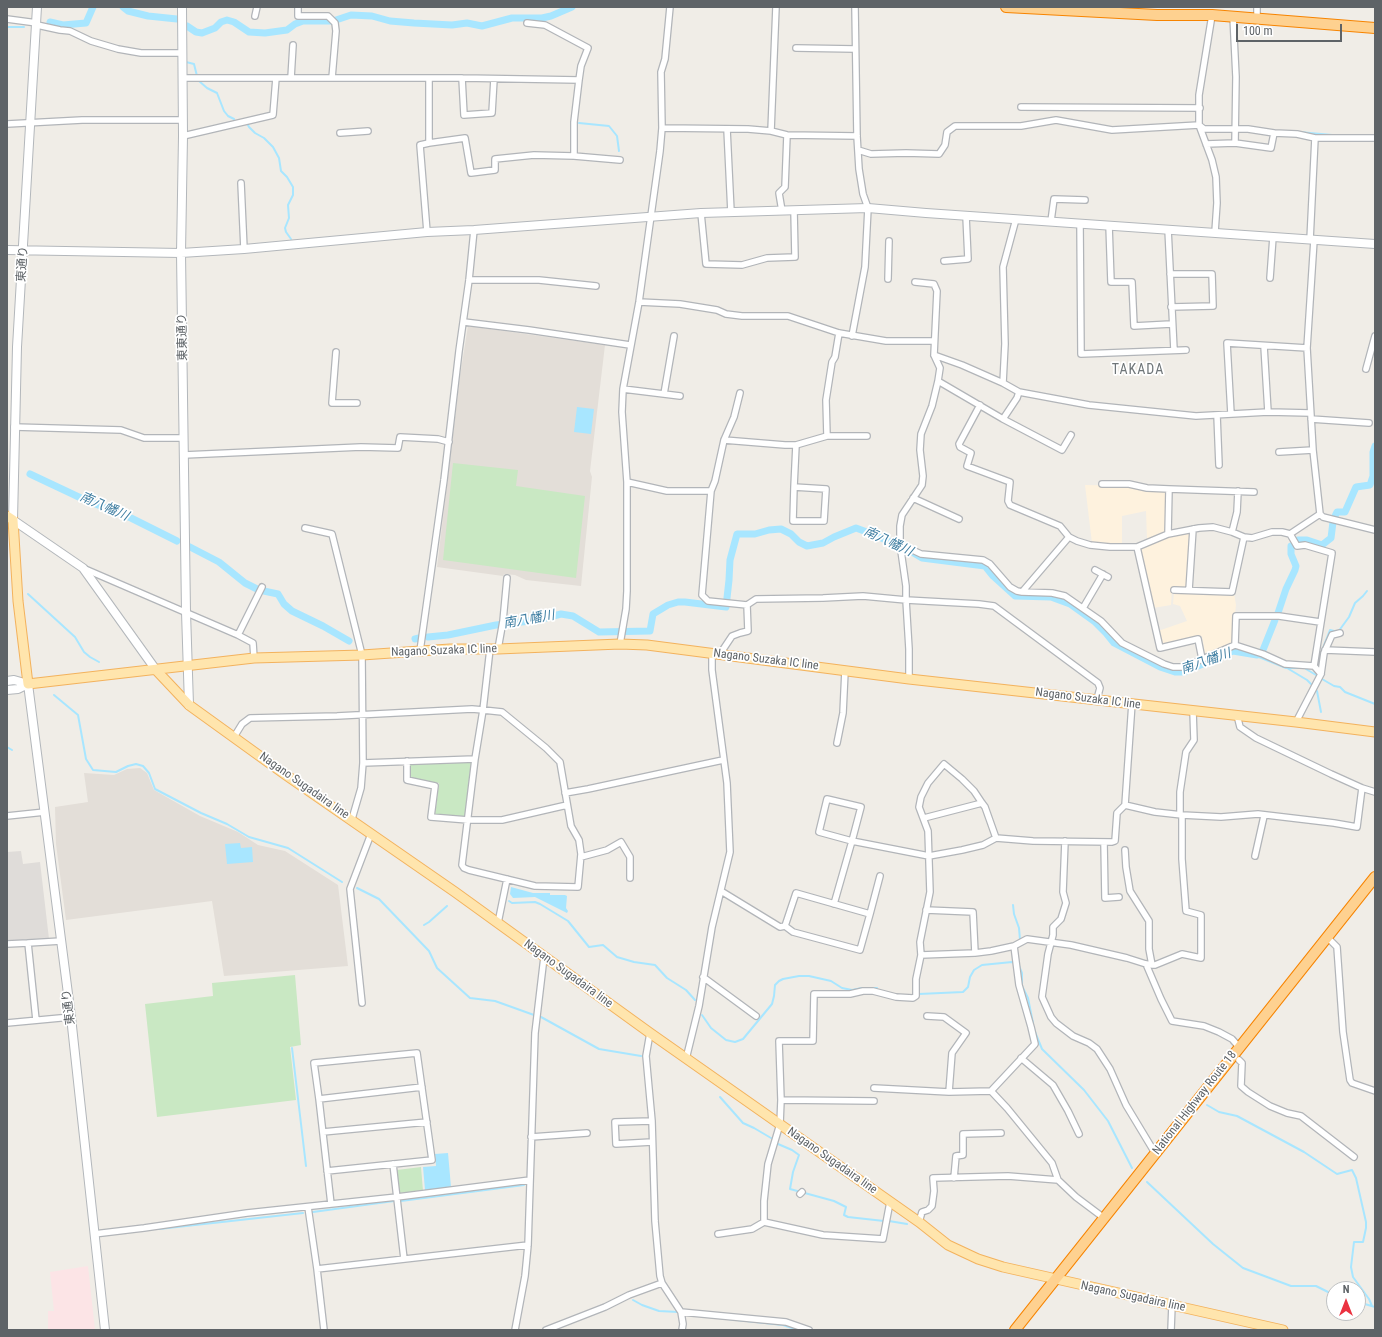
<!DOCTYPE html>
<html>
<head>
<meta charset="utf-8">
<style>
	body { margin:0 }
	#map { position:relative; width:1382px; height:1337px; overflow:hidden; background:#f0ede7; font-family:"Roboto Condensed",sans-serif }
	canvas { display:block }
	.frame { position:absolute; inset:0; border:8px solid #5e6367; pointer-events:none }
	.north { position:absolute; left:1326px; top:1281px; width:40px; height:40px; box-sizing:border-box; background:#fff; border:1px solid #bfc1c2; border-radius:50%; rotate:0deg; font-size:11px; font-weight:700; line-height:16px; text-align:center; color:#5e6367 }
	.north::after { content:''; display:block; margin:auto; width:14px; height:18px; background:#eb3240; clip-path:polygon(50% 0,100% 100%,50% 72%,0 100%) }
	.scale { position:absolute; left:1236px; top:24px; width:106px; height:18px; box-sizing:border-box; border:2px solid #5e6367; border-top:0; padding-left:5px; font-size:12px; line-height:14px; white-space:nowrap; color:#5e6367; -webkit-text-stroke:3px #fff; paint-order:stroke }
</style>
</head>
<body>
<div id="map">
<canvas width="1382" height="1337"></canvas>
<div class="frame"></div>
<div class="north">N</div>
<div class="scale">100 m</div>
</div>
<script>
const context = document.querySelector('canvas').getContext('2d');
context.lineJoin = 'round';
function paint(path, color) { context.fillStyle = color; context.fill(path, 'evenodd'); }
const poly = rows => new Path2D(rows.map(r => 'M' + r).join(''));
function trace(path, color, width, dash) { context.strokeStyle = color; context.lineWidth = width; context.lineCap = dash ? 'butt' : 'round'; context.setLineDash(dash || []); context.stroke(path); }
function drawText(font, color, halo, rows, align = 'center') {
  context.font = font + ' "Roboto Condensed","Noto Sans JP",sans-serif'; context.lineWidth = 3.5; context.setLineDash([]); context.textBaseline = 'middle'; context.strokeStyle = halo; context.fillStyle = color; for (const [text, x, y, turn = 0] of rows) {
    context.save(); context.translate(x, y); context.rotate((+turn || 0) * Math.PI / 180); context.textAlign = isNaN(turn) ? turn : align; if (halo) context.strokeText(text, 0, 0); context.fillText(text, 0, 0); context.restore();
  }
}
const commercial = poly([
	[1085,485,1129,486,1167,491,1165,532,1147,539,1146,511,1122,516,1122,544,1092,543],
	[1191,532,1186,588,1172,588,1171,605,1153,608,1140,549,1166,537],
	[1174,592,1234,593,1236,605,1232,643,1205,653,1202,636,1162,645,1158,631,1187,621,1180,606,1173,604]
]);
const industrial = poly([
	[21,851,23,864,40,862,49,939,7,942,7,852]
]);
const education = poly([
	[468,326,605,345,590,471,592,477,581,586,526,580,515,575,504,574,503,576,437,567,460,376],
	[140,768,147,773,154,790,200,816,238,832,258,845,285,851,338,885,348,966,224,976,212,901,66,920,56,844,55,807,88,802,84,773,114,775,127,769]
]);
const medical = poly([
	[88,1266,95,1330,48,1330,48,1311,54,1311,50,1272]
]);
const green = poly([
	[453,463,518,470,516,486,585,496,576,578,443,560],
	[471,762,465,817,435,815,439,783,410,779,410,763],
	[295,975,301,1045,290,1047,296,1100,157,1117,145,1004,213,996,212,983],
	[421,1167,423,1191,399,1193,397,1170]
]);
const water = poly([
	[577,407,594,409,591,434,574,432],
	[240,843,241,848,252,847,253,862,227,864,225,844],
	[511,887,533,893,550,893,550,895,565,895,567,896,566,908,568,911,567,913,535,897,513,898,510,894],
	[448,1153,451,1187,425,1190,423,1167,436,1166,435,1154]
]);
const stream = poly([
	[7,27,24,27],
	[186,62,194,64,197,76],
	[199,81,207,88,217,93,224,111,228,116,234,119],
	[247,123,249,127,255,133,264,138,273,147,279,158,281,171,287,177,293,187,293,195,288,205,289,218,285,228,286,232,291,239],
	[579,123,609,126,617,136,619,151],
	[1285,131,1295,131],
	[1299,132,1332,135],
	[1367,135,1375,135],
	[28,594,75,637,84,652,90,657,99,662],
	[1254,655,1286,668,1310,668],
	[1319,667,1321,653,1330,630,1338,632,1349,617,1355,603,1363,596,1367,591],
	[1287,668,1307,680,1311,684],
	[1306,669,1316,675],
	[1322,679,1334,686,1340,687,1345,692,1375,704],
	[1317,691,1321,712],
	[54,695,78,715,86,759,93,770,116,772,128,766,136,764,143,766,149,773,155,789,201,813,227,824,249,837,288,848,342,882],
	[7,747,12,750],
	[357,888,379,899,429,951,437,968,470,998,495,1001,534,1015],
	[509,901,512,903,535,902,540,904,568,921,589,947,603,945,617,957,634,962,655,965,667,978,686,990,695,1000],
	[1013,905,1014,914,1019,928,1020,940],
	[424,925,429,922,447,906],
	[919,994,963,992,968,987,970,977,974,970,982,965,1012,962,1018,963,1022,973,1022,986,1028,998,1033,1023],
	[702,1015,711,1028,726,1040,735,1042,743,1039,772,1004,774,996,775,985,779,981,783,979,799,976,809,976,831,981,842,988,852,990,862,988,877,988],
	[541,1017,599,1049,641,1056],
	[1033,1027,1042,1049,1084,1090,1108,1121,1132,1168],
	[292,1048,306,1166],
	[720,1097,743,1123,754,1128,771,1138],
	[1207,1105,1219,1112,1237,1116,1304,1152,1337,1174,1352,1170,1356,1178,1366,1222,1366,1228,1363,1242,1354,1242,1351,1267,1353,1277,1369,1299,1372,1306],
	[778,1144,792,1150,799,1155,793,1172,790,1189,834,1201,846,1207,844,1215,848,1217,884,1221],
	[1147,1182,1213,1244,1243,1268,1291,1286,1316,1286,1334,1295],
	[401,1201,524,1185],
	[313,1212,394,1201],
	[889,1221,907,1224],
	[159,1229,303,1213],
	[633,1300,642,1305,659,1311,678,1312],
	[1358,1302,1375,1307],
	[710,1317,783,1325,798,1330]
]);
const canal = poly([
	[123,7,128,11,148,16,177,19],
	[50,22,63,25,86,23,93,7],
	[187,26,196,32,202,33,215,28,221,22,227,20,234,22,249,32,265,33,287,30,295,24,303,21,333,21,351,15,372,16,390,21,414,23,452,25,467,23,482,26,512,18,542,18,551,16,572,7],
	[30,474,83,499,131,518,177,541],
	[1335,516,1337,512,1345,512,1356,487,1370,485,1373,476,1373,452,1375,446],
	[1298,540,1307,540,1322,545,1331,538,1333,522],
	[190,547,219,562,245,583,259,590,278,594,284,604,292,611,323,626,349,641],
	[1278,613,1286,589,1295,570,1296,566,1291,554,1291,546],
	[428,637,448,635,496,625,538,620,561,614,573,616,599,632,650,631,653,614,668,605,678,602,685,602,726,607,729,580,730,560,737,534,755,534,769,530,781,529,791,534,799,542,807,546,823,543,834,537,856,528,875,535,912,552,922,558,985,566,993,576,1015,596,1051,597,1070,604,1095,622,1106,633,1114,643,1160,667,1175,672,1184,672,1233,651,1257,655],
	[415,639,419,638],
	[1263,650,1275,620]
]);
const street = poly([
	[298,7,298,16,328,16,335,23,336,31,332,78],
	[1212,15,1199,95,1199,125,1212,160,1216,177,1217,203,1215,232],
	[255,16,257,7],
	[1233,16,1236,77,1235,143],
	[1257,18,1257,7],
	[7,19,37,23],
	[37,25,60,30,70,31,91,41,118,49,141,53,183,53],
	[796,48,855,49],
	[183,78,462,78,579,80,581,66,588,48,545,25,527,23],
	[291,78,293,45],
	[462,78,464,115,492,113,494,79],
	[1021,107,1200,108],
	[7,124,82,120,183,120],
	[662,128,748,129,771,131,787,135,857,136],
	[727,129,731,212],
	[771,131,776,7],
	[340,133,368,131],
	[183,136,273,115,276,78],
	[429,143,465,138,471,173,495,170,495,159,534,155,574,156,574,122,579,80],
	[1206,144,1235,143,1271,148,1274,133],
	[858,150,871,154,906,153,939,154,945,145,947,132,955,126,1021,126,1056,120,1112,130,1199,125,1204,129,1248,129,1274,133,1297,134,1315,138,1375,138],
	[574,156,620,160],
	[241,183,244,249],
	[782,211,779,193,785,187,787,135],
	[701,213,706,264,742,265,767,258,795,257,794,210],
	[1016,219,1003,267,1005,344,1003,383,1019,392,1089,405,1196,416,1268,412,1310,413],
	[1051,221,1054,199,1085,200],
	[1080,223,1081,354,1186,350],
	[1109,225,1111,282,1132,282,1134,326,1171,324],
	[1168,229,1174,350],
	[427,232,420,145,429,143,429,78],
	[1310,240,1315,138],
	[1314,240,1307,348,1313,450,1320,514,1323,517,1375,530],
	[944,261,968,259,966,216],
	[1170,274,1212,274,1213,306,1171,307],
	[1270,278,1273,237],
	[888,279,889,241],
	[469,280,539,280,596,286],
	[639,302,680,304,717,310,726,314,742,316,788,316,839,333,886,341,934,341],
	[464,322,529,330,630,345],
	[852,336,865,267,868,208,863,194,859,169,857,136,855,7],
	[1264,346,1268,412],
	[336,352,332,403,357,403],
	[934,355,962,365,1003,383],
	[1366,369,1375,336],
	[938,381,1003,419,1017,398,1019,392],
	[623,389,680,396],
	[664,394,674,336],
	[980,405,959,444,960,447,971,453,967,466,1010,482,1008,501,1010,505,1060,526,1069,537,1077,541,1090,545,1110,547,1137,547,1168,534,1199,528,1213,527,1232,532,1244,537,1252,538,1272,532,1282,532,1290,534],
	[1231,414,1227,343,1307,348],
	[1217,415,1219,465],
	[1003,419,1062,450,1071,435],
	[1311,419,1369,423],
	[14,427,121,430,144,438,184,438],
	[827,436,867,436],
	[724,440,785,445,796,445,827,436,826,400,832,362,835,357,839,333],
	[1279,452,1313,450],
	[184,455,361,447,398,448,400,437,438,439,449,442],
	[627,482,667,491,711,491],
	[1102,484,1129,484,1147,488,1169,489,1254,492],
	[794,487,826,489,824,521,793,521,794,487,796,445],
	[913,498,959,519],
	[1320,514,1290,534,1297,546,1305,545,1332,553,1314,666,1321,674],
	[305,528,332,534,362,655,363,763,361,788,352,819],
	[1232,532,1237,512,1238,491],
	[1168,534,1169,489],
	[900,541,904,546,921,554,983,560,990,564,1010,587,1017,591,1022,592,1069,537],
	[1137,547,1160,648,1198,639,1202,659],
	[85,569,238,635,253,643,254,658],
	[1095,570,1108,577],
	[1174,590,1232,592,1244,537],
	[1189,590,1193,529],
	[1022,592,1052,593,1065,596,1101,621,1122,643,1164,664,1173,667,1184,667,1235,645,1263,654,1285,664,1314,666],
	[747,605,756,599,823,598,863,596,906,600,979,604,994,606,1098,683,1100,688,1097,699],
	[1083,608,1103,574],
	[238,635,262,587],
	[620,644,626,609,627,591,627,482,622,412,623,389,639,302,660,151,662,128,661,72,665,59,670,7],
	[1235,645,1236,616,1279,616,1320,622],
	[498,649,503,621,507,578],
	[1325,650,1375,652],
	[420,651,444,480,459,351,469,280,474,230],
	[720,654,732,636,740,633,748,631,747,605,708,601,702,595,711,491,715,481,724,440,734,417,740,393],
	[909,679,909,649,906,600,906,586,900,544,900,526,902,515,922,485,923,476,920,450,921,434,932,406,938,381,940,368,934,355,937,291,934,284,915,282],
	[1237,715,1240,727,1256,738,1331,774,1362,788,1375,792],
	[1296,722,1321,674,1324,653,1332,635,1340,633],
	[234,737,242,724,250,718,337,716,472,709,483,710,502,712,546,748,560,762,571,826,579,840,581,854,578,887,535,886,469,870,464,868,462,865,475,759,483,710,490,649],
	[837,743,843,713,845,671],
	[407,761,407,780,435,786,431,817,468,820,502,820,567,805],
	[363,763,475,759],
	[565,793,588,789,723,760],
	[827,799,861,807,852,841,819,832,827,799],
	[1125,805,1132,703],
	[1180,815,1180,792,1186,752,1194,740,1193,711],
	[7,816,45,812],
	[924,818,982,803],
	[1065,841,1063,892,1066,903,1061,919,1053,927,1053,935,1048,954,1042,997,1051,1017,1056,1023,1073,1036,1089,1043,1097,1049,1110,1069,1126,1105,1155,1153],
	[1104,842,1105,898,1119,897],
	[1125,850,1126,867,1130,891,1149,921,1149,949,1152,965],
	[1255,856,1264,816],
	[581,857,607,850,621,842,630,857,630,878],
	[721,891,780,927,785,926,796,893,870,914,860,950,793,932,785,926],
	[834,904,852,841,929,856,962,850,983,845,996,838,1033,841,1112,842,1115,841,1117,813,1125,805,1155,812,1182,815,1221,817,1258,814,1334,823,1357,827,1362,788],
	[926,910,973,912,975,953],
	[870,914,880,876],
	[498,923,507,879],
	[1327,937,1337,947,1343,1032,1350,1080,1352,1083,1375,1091],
	[28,943,61,941],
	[7,944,28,943,36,1020],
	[1014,946,1019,985,1031,1027,1035,1044,991,1091,1007,1108,1052,1163,1058,1180,1076,1197,1104,1218],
	[921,955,975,953,991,951,1014,946,1027,939,1071,945,1127,958,1146,964,1155,965,1182,954,1201,958,1201,915,1186,911,1182,859,1182,815],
	[1146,964,1161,999,1172,1021,1204,1026,1219,1032,1232,1039,1239,1047],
	[703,977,756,1016],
	[362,1003,350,889,371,834],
	[927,1016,944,1017,966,1033,952,1053,949,1092],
	[7,1023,71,1017],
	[650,1033,646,1056,652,1121,655,1221,660,1276,662,1283,681,1312,683,1324,682,1330],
	[1021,1058,1053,1085,1068,1111,1079,1134],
	[686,1059,699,1006,712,927,730,852,727,783,712,670,712,653],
	[1239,1060,1242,1063,1241,1086,1248,1092,1270,1106,1287,1113,1301,1116,1354,1157],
	[874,1088,949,1092,991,1091],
	[319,1099,422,1087],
	[781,1100,874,1101],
	[652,1121,615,1122,616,1144,652,1142],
	[323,1132,427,1122],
	[531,1137,587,1133],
	[393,1164,404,1259],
	[327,1171,432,1160,417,1053,314,1063,319,1099,331,1204],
	[954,1178,956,1156,963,1155,963,1134,1001,1133],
	[800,1194,802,1192],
	[308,1207,317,1269,324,1330],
	[764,1222,764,1201,768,1164,780,1124,781,1100,779,1041,813,1041,814,994,850,994,863,991,873,991,896,997,913,998,916,996,916,979,921,955,920,942,930,892,928,831,919,807,921,797,928,783,944,764,962,779,974,791,982,803,985,807,996,838],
	[919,1222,922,1212,928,1210,932,1206,934,1191,933,1178,1008,1176,1058,1180],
	[94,1234,144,1228,247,1213,397,1197,530,1180],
	[718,1234,752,1229,764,1222,823,1235,883,1239,890,1202],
	[317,1269,528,1245],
	[681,1312,786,1322,809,1330],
	[515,1330,525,1276,528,1245,535,1033,544,957],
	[546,1330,605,1307,629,1295,662,1283],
	[1171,1330,1172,1305]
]);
const secondary = poly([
	[37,7,17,347,13,520,83,568,156,670],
	[182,7,183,136,181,253,186,612,189,705],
	[7,250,181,253,244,249,427,232,474,230,701,213,868,208,926,213,1375,244],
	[7,681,14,680,28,684],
	[28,684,71,1017,105,1330],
	[7,690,18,689,28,684]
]);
const primary = poly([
	[7,516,13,520,18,601,28,684,254,658,362,655,450,649,498,649,620,644,647,645,909,679,1296,722,1375,732],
	[156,670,189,705,286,775,455,892,650,1033,919,1222,948,1245,978,1259,1003,1267,1283,1330]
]);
const highway = poly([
	[1006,7,1157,15,1212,15,1375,28],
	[1015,1330,1375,877]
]);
const streetNames = [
	["東通り",23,264,-86],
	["東東通り",183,337,-91],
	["Nagano Suzaka IC line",444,651,-2],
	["Nagano Suzaka IC line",766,660,7],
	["Nagano Suzaka IC line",1088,699,7],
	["Nagano Sugadaira line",304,786,35],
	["Nagano Sugadaira line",568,974,36],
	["東通り",69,1007,-97],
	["National Highway Route 18",1195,1103,-52],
	["Nagano Sugadaira line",832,1161,35],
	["Nagano Sugadaira line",1133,1297,12]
];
const waterNames = [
	["南八幡川",104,507,24],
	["南八幡川",888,542,25],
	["南八幡川",529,620,-10],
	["南八幡川",1206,662,-19]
];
const quarterNames = [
	["TAKADA",1138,370]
];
paint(commercial, '#fef2de');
paint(industrial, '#dfdcd9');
paint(education, '#e3ded8');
paint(medical, '#fce4e6');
paint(green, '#c9e8c3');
paint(water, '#a8e6ff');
trace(stream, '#a8e6ff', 2);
trace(canal, '#a8e6ff', 7);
trace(street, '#b2b5b9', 8);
trace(secondary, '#b3b7bb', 10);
trace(primary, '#f3b25d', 11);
trace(highway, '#f78400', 12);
trace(street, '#fff', 5.5);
trace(secondary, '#fff', 8);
trace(primary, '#ffe5ad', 9);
trace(highway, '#fed190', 10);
drawText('12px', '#5e6367', '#fff', streetNames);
drawText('italic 13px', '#3d7da1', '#fff', waterNames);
context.letterSpacing = '1px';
drawText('14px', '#6f7679', '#fff', quarterNames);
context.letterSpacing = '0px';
</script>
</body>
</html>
